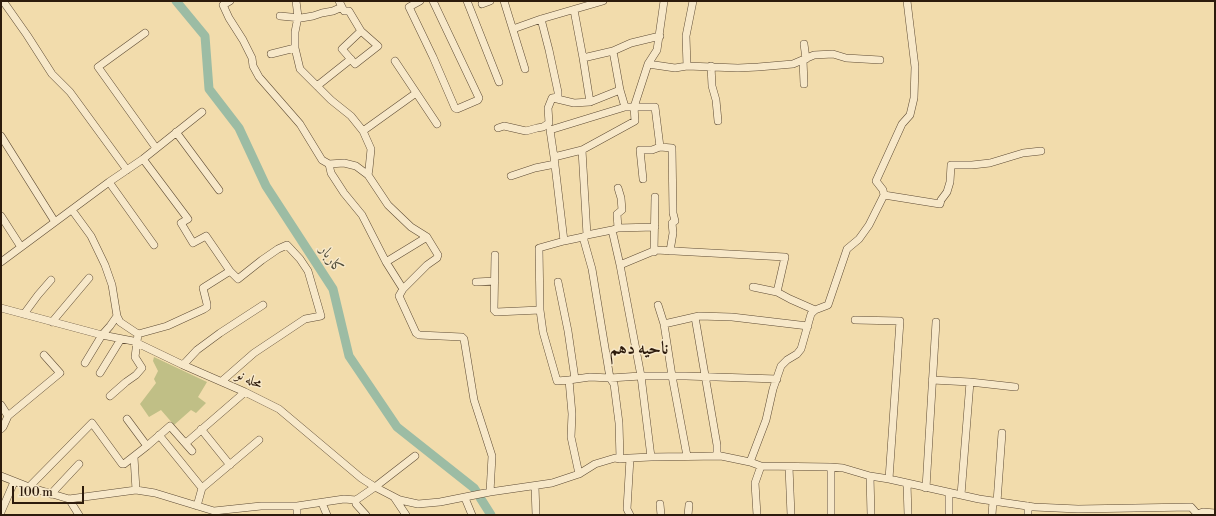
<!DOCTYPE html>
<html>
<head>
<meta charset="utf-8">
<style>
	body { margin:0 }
	#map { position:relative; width:1216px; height:516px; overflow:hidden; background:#f2dcac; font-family:"Libre Bodoni",serif }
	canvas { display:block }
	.frame { position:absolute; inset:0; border:2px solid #2d1b0c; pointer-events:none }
	.scale { position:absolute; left:12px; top:486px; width:72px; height:18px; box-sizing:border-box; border:2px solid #2d1b0c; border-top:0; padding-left:5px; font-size:12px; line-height:14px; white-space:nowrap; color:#2d1b0c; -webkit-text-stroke:3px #f7e8c9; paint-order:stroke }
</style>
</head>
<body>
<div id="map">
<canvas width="1216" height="516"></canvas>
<div class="frame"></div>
<div class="scale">100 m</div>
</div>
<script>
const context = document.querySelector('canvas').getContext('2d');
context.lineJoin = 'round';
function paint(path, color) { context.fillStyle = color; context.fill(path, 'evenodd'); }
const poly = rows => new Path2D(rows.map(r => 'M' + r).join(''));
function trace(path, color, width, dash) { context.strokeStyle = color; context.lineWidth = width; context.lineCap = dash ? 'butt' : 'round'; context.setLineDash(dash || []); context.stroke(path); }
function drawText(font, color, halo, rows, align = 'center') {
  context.font = font + ' "Libre Bodoni",Amiri,serif'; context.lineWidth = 3; context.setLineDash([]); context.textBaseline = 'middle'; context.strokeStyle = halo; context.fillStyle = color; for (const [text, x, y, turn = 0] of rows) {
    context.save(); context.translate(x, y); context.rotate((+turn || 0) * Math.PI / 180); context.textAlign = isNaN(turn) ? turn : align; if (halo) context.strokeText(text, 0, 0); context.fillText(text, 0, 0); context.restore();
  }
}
const green = poly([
	[154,357,207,382,198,397,206,403,196,413,191,410,174,425,161,410,149,417,140,404,156,383,154,379,158,371,153,361]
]);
const river = poly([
	[176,1,205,36,209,89,239,128,266,186,333,289,349,356,397,427,474,488,491,515]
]);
const minor = poly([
	[3,1,27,35,52,74,70,92,127,170],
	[230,1,223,5,229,18,243,40,252,58,253,66,259,77,300,124,322,160,329,164,331,173,344,193,362,215,386,262,403,289,399,296,416,333,419,335,462,337,464,339,474,400,492,456,490,492],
	[296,1,298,17,295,32,295,48,300,69,331,100,351,116,363,131,371,149,369,169,368,175],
	[339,1,344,11,349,11,361,31,378,46,355,64,342,49,361,31],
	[420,1,409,7,433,57,455,108,457,109,478,100,479,98,433,1],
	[467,1,499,82],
	[504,1,525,69],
	[482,4,490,1],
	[574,10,583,58,590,102],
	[280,16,301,18,313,16,322,13,333,11,342,7],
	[513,29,541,19,603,1],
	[145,33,98,67,156,148],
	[804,44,806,59],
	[613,51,620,90,625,107],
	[271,54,295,48],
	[583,58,613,51,631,43,660,36],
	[803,60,804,84],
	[395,61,437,124],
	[648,64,675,68,687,66,686,36,693,1],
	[687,66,738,68,758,67,793,64,814,55,833,54,846,58,880,60],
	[711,66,712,86,716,100,718,121],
	[317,86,351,59],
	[553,98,574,103,590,102,620,90],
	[498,128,504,126,526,131,537,128,543,127,549,123,548,108,552,98,558,97,558,92,549,50,541,19],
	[363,131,416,93],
	[176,132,219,190],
	[1,136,55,222],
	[582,150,587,235],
	[554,157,550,130,625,107,655,107,660,147,672,148,673,213,675,221,672,223,673,233,670,251],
	[143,159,188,219,181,223,193,243,206,236,230,271,238,279,262,260,278,249,287,245,300,259,308,271,321,316,305,319,254,353,222,381],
	[329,164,344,163,356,166,368,175,388,205,411,227,427,237,438,255,437,258,427,265,403,289],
	[511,176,535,168,555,164],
	[643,179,640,150,652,150,660,147],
	[109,182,154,245],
	[884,195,940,204,941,200,947,192,950,182,951,165,972,165,990,163,1023,153,1041,151],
	[72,210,91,236,105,265,112,285,117,316,120,322,138,334,135,357,142,368,136,375,126,382,110,396],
	[1,216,21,247],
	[618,228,655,227],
	[612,230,618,228,617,214,622,210,621,198,618,188],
	[583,237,592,269,610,378,614,384,619,423,620,459],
	[564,241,539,248,540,310,543,332,557,381,569,380,572,414,571,437,579,474],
	[654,252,655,197],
	[495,255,494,310,496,312,540,310],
	[1,262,109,182,143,159,202,112],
	[386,262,427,237],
	[620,265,656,250,785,257,777,292,790,299,815,310],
	[476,282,495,281],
	[558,282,568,331,575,379],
	[753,287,777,292],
	[658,305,664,324,672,376,687,456],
	[1,308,102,335,133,341,183,365,245,392,279,409,361,478,375,487,400,500,418,504,440,502,490,492,552,483,579,474,595,464,615,458,620,459,630,458,651,457,721,456,750,462,761,466,831,467,843,468,870,476,889,479,979,499,1034,507,1078,509,1191,507,1198,515],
	[24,314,38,295,51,280],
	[695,317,717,445,717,456],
	[855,320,900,321,889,479],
	[52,322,89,278],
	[664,324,699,316,732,317,808,326],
	[138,334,167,326,204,309,207,307,207,304,203,288,230,271],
	[85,363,102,335,110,326,117,316],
	[183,365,197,350,220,333,263,305],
	[100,373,121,339],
	[569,380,590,377,610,378,641,376,686,376,777,379],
	[932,380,970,382,1015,387],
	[1,405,8,416,3,427,1,429],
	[8,416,60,373,44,355],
	[201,429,230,465],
	[159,435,202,488],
	[186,443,245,392],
	[147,446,170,426,192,451],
	[134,457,136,490],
	[651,457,641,376,620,265,612,230,587,235,583,237,564,241,554,157,582,150,635,121,634,107,648,64,657,50,664,1],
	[750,462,766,420,773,389,781,366,787,360,797,354,801,349,811,314,815,310,828,305,847,249,859,239,869,225,884,195,883,190,876,181,902,124,910,115,914,98,915,67,907,1],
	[789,467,791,515],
	[1,476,29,487,69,499,136,490,155,493,214,511,261,506,297,506,344,499,356,500,375,487,415,456],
	[870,476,871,515],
	[907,483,908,515],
	[535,486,536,515],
	[29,487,92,423,122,464,124,464,147,446,127,419],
	[926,488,936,322],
	[51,494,79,464],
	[961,495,970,382],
	[394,497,406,515],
	[465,498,472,515],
	[69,499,79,515],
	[356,500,356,504,366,515],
	[997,502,1002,433],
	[322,503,327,515],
	[660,504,661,515],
	[197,506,202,488,259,440],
	[297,506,297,515],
	[1028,506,1028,515],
	[1,512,14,482],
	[1197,514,1203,512,1215,513],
	[630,515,627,509,630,458],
	[688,515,689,505],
	[757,515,755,483,761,466],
	[831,515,831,467],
	[949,515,949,493],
	[992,515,993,501]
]);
const streetNames = [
	["محله نو",249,380,25]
];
const waterNames = [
	["کاربار",331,260,57]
];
const districtNames = [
	["ناحیه دهم",639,350]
];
paint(green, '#c0bf86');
trace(river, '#9cbca4', 9);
trace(minor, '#5e4b34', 8);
trace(minor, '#f7e8c9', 7);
drawText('14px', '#2d1b0c', '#f7e8c9', streetNames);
drawText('italic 15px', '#4e4b3a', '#f7e8c9', waterNames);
drawText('bold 18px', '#2d1b0c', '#f7e8c9', districtNames);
</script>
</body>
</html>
